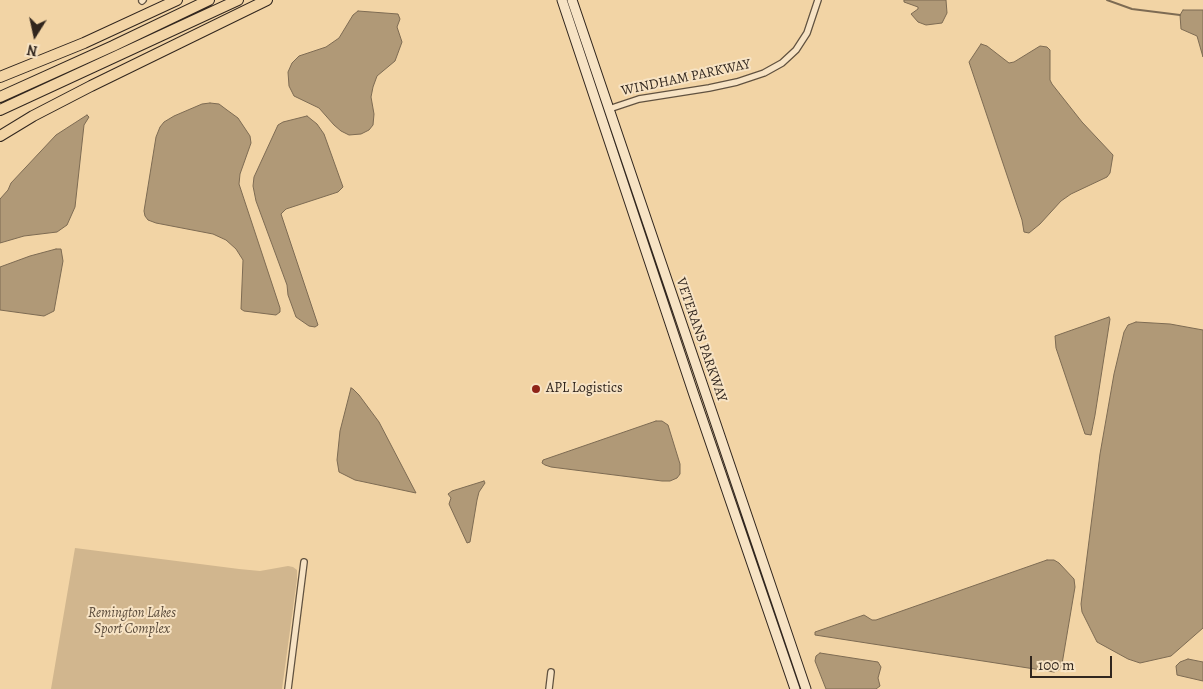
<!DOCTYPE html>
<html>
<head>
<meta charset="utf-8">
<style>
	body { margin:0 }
	#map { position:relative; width:1203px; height:689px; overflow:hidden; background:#f2d4a5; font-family:Alegreya,serif }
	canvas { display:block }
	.north { position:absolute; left:10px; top:10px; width:50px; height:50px; -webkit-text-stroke:4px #f7e3c4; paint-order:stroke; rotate:190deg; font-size:14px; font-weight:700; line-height:20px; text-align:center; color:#31261e }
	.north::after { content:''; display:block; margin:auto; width:18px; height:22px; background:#31261e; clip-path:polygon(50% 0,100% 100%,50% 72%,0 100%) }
	.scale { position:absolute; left:1030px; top:656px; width:82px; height:22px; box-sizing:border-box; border:2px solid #31261e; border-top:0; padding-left:6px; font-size:15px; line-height:18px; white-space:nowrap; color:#31261e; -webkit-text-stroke:4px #f7e3c4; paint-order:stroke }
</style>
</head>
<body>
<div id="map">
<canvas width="1203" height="689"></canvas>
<div class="north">N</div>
<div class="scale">100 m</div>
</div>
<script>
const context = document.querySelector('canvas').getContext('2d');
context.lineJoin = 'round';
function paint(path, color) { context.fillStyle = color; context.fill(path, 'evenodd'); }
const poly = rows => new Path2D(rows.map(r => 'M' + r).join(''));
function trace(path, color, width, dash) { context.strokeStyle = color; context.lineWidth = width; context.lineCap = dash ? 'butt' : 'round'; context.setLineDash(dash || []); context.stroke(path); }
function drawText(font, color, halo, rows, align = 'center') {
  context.font = font + ' Alegreya,serif'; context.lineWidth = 4; context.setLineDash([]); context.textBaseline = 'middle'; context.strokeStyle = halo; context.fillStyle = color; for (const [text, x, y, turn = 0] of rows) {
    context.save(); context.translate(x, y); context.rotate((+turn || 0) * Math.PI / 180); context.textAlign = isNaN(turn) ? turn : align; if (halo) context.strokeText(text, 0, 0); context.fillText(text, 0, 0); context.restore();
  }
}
const green = poly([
	[75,548,239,569,260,571,288,566,293,567,297,570,297,579,282,689,51,689]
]);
const water = poly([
	[904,0,946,0,947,13,942,23,926,25,918,22,911,14,918,9,918,7,904,2,904,0],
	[1183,10,1203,10,1203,57,1197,36,1181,29,1180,15,1183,10],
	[358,11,398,14,400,19,397,27,402,42,395,61,377,76,373,87,371,97,374,114,373,125,369,130,361,134,349,135,341,131,334,125,319,108,294,96,289,86,288,72,292,63,299,56,326,47,339,38,353,15,358,11],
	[981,44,987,46,1009,63,1014,62,1040,46,1047,47,1050,50,1050,80,1052,84,1082,122,1113,155,1110,173,1107,177,1071,194,1061,201,1040,224,1029,233,1024,232,1022,220,969,62,981,44],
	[210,103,219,104,227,110,238,118,250,136,251,143,240,174,239,184,280,308,280,312,276,315,244,311,241,309,243,260,236,249,226,240,213,234,156,223,148,220,145,216,144,211,156,137,160,127,164,122,174,116,202,104,210,103],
	[87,115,89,117,84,125,75,207,67,225,57,232,24,236,0,243,0,199,8,190,11,183,56,135,87,115],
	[307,116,317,124,324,134,343,187,338,192,286,209,281,214,318,325,315,327,309,326,296,317,288,295,287,285,256,201,253,186,254,177,278,125,283,122,307,116],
	[56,249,61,249,63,261,54,311,44,316,0,310,0,267,30,256,56,249],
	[1109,317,1110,319,1095,415,1091,435,1085,434,1056,348,1055,336,1109,317],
	[1136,322,1170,324,1203,330,1203,628,1171,656,1140,663,1128,659,1097,642,1082,612,1081,604,1100,454,1114,374,1124,332,1128,325,1136,322],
	[351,388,353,389,359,395,379,422,416,493,355,480,339,472,337,460,340,431,351,388],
	[656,421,662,421,668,425,680,464,680,474,677,478,670,481,662,481,551,467,545,465,542,463,543,460,656,421],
	[484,481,485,483,479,492,477,500,470,542,467,543,449,504,451,498,448,494,452,491,484,481],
	[1047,560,1054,560,1059,563,1074,579,1075,587,1062,664,1059,670,1054,672,815,635,815,632,864,615,872,620,876,620,1047,560],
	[820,653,878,662,881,667,878,678,880,686,876,689,826,689,815,661,816,656,820,653],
	[1188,659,1203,662,1203,681,1177,675,1176,666,1180,662,1188,659]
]);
const stream = poly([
	[1107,0,1132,9,1180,15]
]);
const minor = poly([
	[142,1,143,0],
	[609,109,639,99,709,88,737,82,764,73,782,63,796,50,807,33,818,0],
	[288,689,304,562],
	[549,689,551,672]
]);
const secondary = poly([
	[562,0,693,392,795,689],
	[572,0,806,689]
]);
const motorway = poly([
	[0,77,84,43,177,0],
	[0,97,113,46,209,0],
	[0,110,238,0],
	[0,136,33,116,91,86,267,0]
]);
const markers = [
	[536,389,5,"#8f2418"]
];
const streetNames = [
	["WINDHAM PARKWAY",686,78,-12],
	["VETERANS PARKWAY",701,340,71]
];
const poiNames = [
	["APL Logistics",546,389]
];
const parkNames = [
	["Remington Lakes",132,614],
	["Sport Complex",132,630]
];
paint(green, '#d1b68e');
paint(water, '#b09977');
trace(water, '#7d6b53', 1);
trace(stream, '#7d6b53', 2);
trace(minor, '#615240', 8);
trace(secondary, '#31261e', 11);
trace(motorway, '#31261e', 12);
trace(minor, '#f7e3c4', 5.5);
trace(secondary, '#f7e3c4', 9);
trace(motorway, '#f2d4a5', 10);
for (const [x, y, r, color] of markers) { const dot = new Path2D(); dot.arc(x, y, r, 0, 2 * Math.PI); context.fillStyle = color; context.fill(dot); trace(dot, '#f7e3c4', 2); }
drawText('14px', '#31261e', '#f7e3c4', streetNames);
drawText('14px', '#31261e', '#f7e3c4', poiNames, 'left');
drawText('italic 14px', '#594a3a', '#f7e3c4', parkNames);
</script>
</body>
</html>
